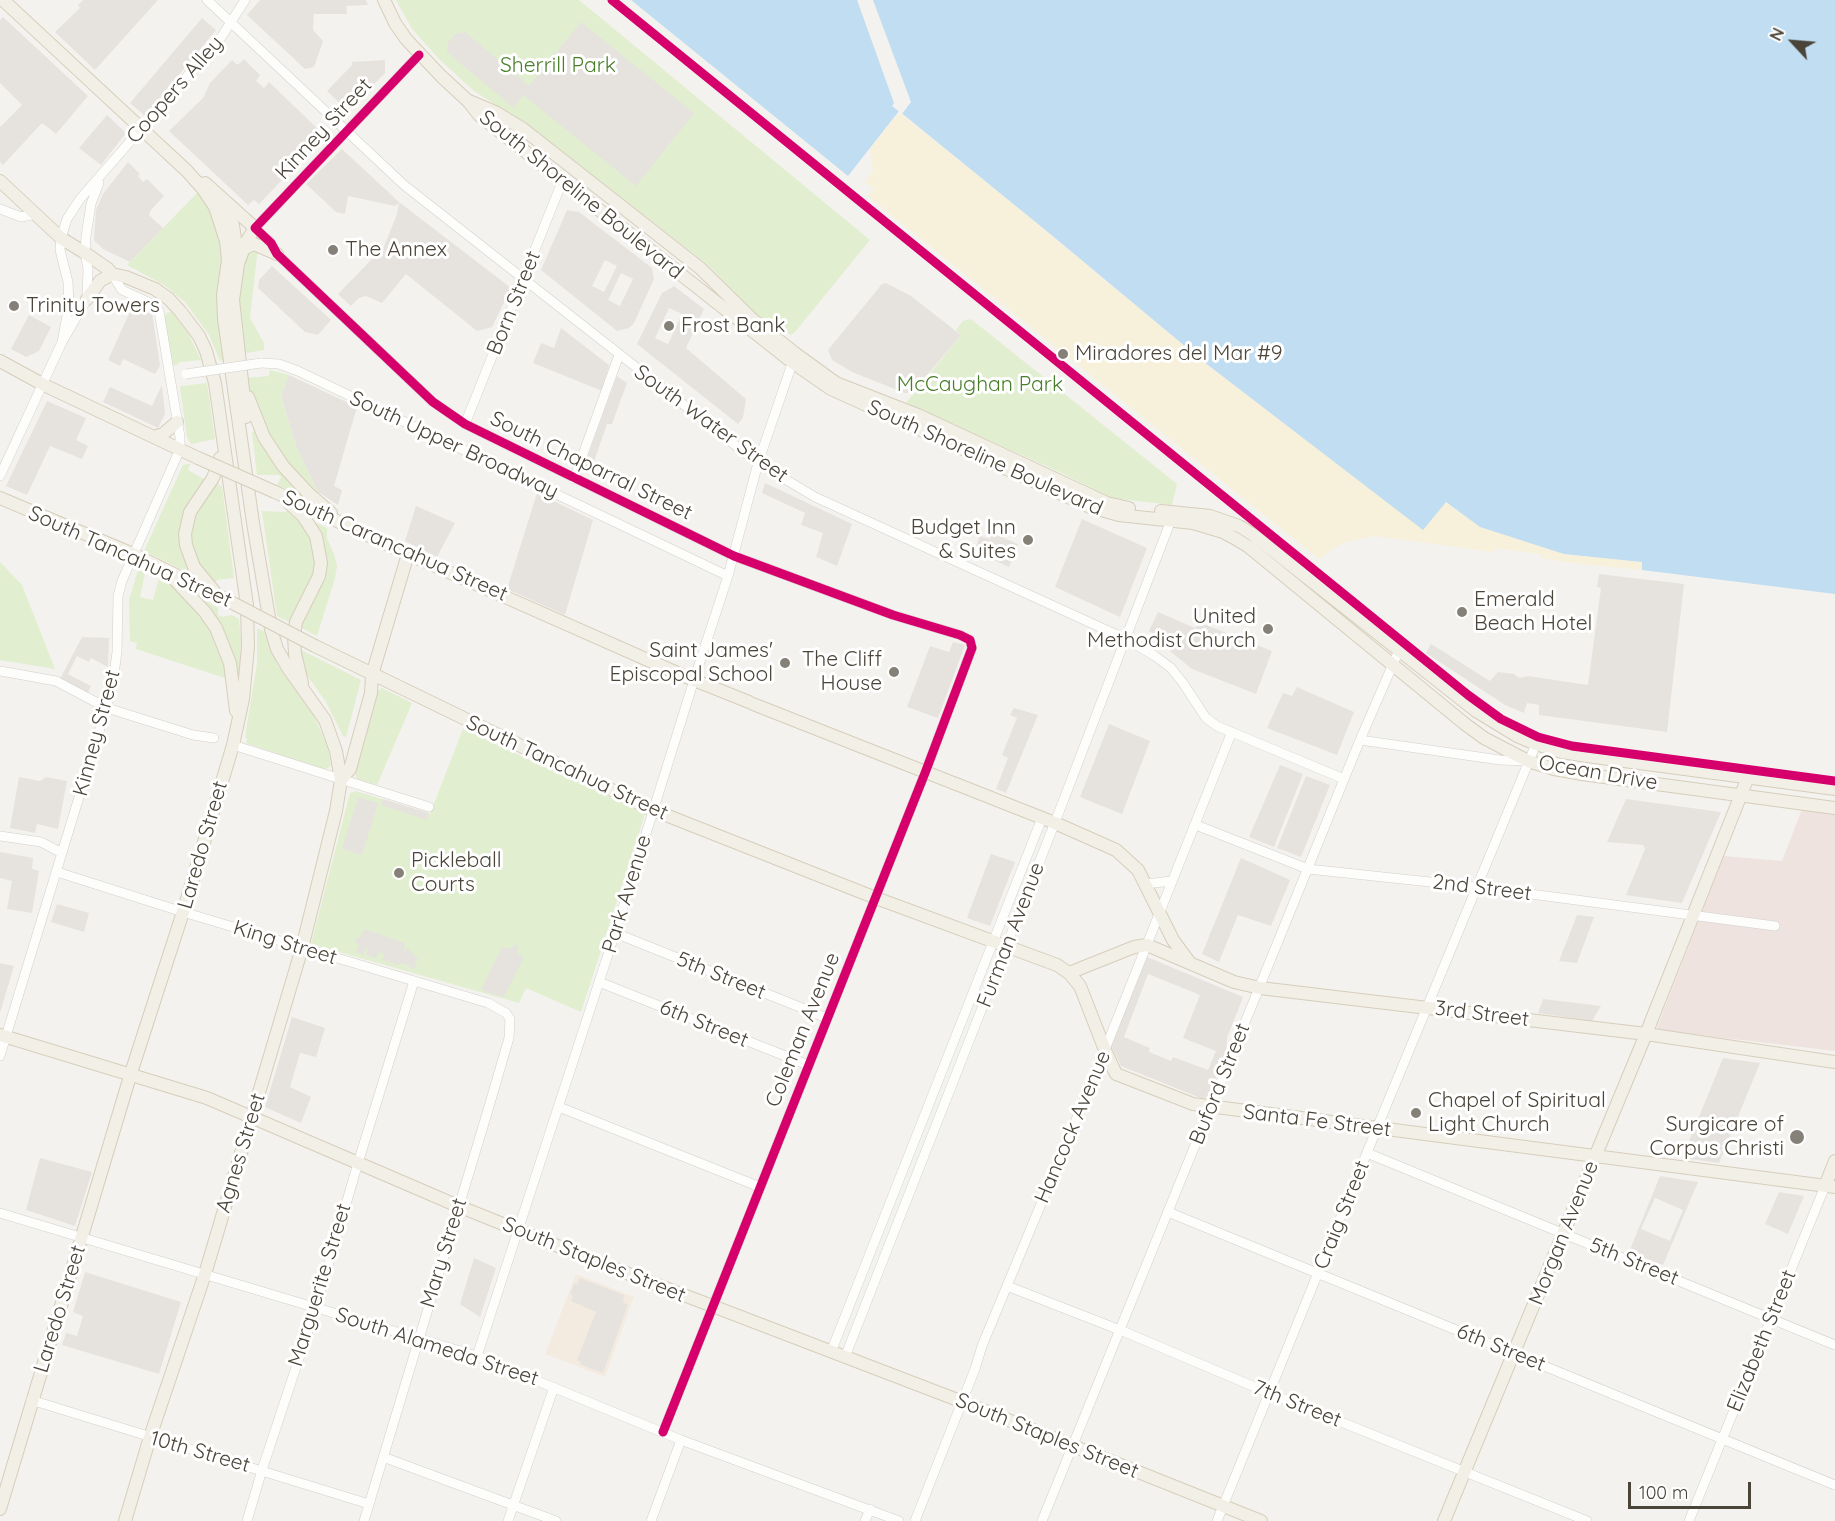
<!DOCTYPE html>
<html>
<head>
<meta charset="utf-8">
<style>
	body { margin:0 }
	#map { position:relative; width:1835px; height:1521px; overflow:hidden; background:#f4f2ee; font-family:Quicksand,sans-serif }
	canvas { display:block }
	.north { position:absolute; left:1763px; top:12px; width:60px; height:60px; -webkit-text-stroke:4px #fff; paint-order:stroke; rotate:296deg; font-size:16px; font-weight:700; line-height:24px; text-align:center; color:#4b4439 }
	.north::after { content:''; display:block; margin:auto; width:21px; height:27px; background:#4b4439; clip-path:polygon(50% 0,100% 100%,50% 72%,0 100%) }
	.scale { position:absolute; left:1628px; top:1482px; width:123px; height:27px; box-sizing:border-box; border:3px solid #4b4439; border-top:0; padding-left:8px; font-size:18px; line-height:21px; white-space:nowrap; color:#4b4439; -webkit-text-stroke:4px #fff; paint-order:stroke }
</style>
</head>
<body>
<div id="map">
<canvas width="1835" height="1521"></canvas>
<div class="north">N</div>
<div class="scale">100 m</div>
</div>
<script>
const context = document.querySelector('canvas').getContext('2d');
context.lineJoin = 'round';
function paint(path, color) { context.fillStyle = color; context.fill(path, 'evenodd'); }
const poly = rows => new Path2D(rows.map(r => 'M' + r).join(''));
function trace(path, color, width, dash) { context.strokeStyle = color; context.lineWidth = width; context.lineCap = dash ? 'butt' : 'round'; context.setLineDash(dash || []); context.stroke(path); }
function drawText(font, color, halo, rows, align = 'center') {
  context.font = font + ' Quicksand,sans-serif'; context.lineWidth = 6; context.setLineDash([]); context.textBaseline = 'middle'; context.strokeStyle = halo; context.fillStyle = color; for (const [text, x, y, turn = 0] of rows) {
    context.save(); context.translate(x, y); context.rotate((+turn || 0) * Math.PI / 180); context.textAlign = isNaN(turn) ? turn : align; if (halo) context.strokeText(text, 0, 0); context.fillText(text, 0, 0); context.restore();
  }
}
const commercial = poly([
	[576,1274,634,1297,605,1377,545,1354]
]);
const medical = poly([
	[1802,809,1835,813,1835,1051,1656,1030,1724,856,1782,861]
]);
const green = poly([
	[396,0,579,0,870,240,795,332,791,335,785,332,782,335,763,321,707,264,531,127,474,91,439,59,412,29],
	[197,193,199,193,209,206,222,245,224,360,220,361,209,335,185,302,164,285,127,265],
	[249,249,261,249,257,255,250,318,264,343,264,350,241,354,235,304,245,255],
	[171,311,188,333,201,360,180,362,176,366,172,363,164,316],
	[971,319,1177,484,1172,505,1112,498,1066,475,906,403,961,335,956,330,963,321],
	[270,370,289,375,281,396,296,446,318,492,316,495,278,453,252,402,245,378,269,376],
	[207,383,215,439,191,444,187,437,180,388,181,386],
	[257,430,302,493,301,496,277,485,281,477,279,475,257,475,252,432],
	[188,464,190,464,188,470,207,481,186,510,192,571,190,573,144,551,183,465],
	[214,483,222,486,234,578,217,580,214,584,193,560,190,522],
	[287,510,302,523,310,533,316,559,315,574,291,623,277,616,262,511,285,512],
	[312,521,327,528,327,538,334,554,337,566,335,578,317,636,298,626,321,580],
	[0,562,22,585,55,669,0,660],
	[138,570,145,573,140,597,153,600,159,579,173,587,200,613,210,629,221,652,228,679,136,649,137,643,130,641,129,600],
	[204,600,218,608,218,615,222,617,232,615,239,619,241,641,239,673,236,673,202,602],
	[257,628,264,631,278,666,312,711,328,748,331,765,328,768,323,770,246,743,247,739,245,737,257,663],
	[297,648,361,680,346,737,343,736,326,702,304,671],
	[382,688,412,703,377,785,357,779,354,771,374,694],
	[463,729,645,814,581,1012,526,988,519,1003,311,944,350,793,356,791,430,814]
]);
const sand = poly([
	[901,114,995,189,1204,362,1423,529,1445,502,1480,527,1564,554,1642,562,1642,570,1581,564,1541,558,1541,554,1495,548,1493,552,1374,536,1346,542,1334,548,1319,559,868,196,874,188,865,182,873,172,870,149,897,115]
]);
const parking = poly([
	[83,0,158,0,95,70,55,32,80,8,78,5],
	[260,0,366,0,368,5,346,6,347,14,314,14,313,30,323,41,314,67,305,69,247,15],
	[3,17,88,96,56,134,42,123,3,165,0,162,0,127,22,105,0,83,0,20],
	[202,18,216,30,145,116,130,103],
	[581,22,694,113,636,186,523,95,514,108,447,52,448,43,455,34,465,32,529,86],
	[244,59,260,75,256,81,264,88,269,82,320,131,315,136,321,141,305,158,299,153,285,166,282,164,279,167,282,170,277,176,282,180,259,204,254,200,248,205,169,131,203,98,210,83,232,60,236,64,239,64],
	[385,60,385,73,348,111,327,91,352,65,352,62],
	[107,115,126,133,101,165,79,148],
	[342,149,399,202,511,288,492,327,477,331,406,274,382,303,366,296,359,298,351,306,338,294,375,256,379,259,397,214,399,203,395,206,348,196,345,214,336,212,306,184],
	[128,162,140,174,138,176,143,182,147,179,164,196,151,210,149,215,163,228,130,262,103,249,94,240,96,210,103,194],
	[567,210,579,212,652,268,654,279,634,323,629,328,617,331,541,270],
	[605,260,617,266,604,292,592,286],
	[621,273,633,279,620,306,608,300],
	[272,266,331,320,318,335,305,332,258,288,259,280],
	[886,283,911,296,961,335,912,393,905,393,852,372,832,360,828,350,882,284],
	[674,286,704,309,686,348,746,399,743,418,738,424,637,344,662,293],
	[669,308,682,314,668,344,655,338],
	[133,305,152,313,160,366,155,374,123,359,120,366,108,360],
	[29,315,51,327,39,351,26,357,11,349],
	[561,328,609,365,602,391,533,363,541,343,554,348],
	[289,375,357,407,334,486,342,490,338,505,318,492,296,446,281,396],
	[617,376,627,383,612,424,607,424,591,470,584,467],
	[162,385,165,414,158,428,103,402,110,387,152,406],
	[47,401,86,418,76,440,88,446,82,459,50,446,27,495,6,486],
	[765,483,852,524,837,566,816,557,823,533,801,525,805,513,762,493],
	[537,493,593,520,565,615,507,589],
	[416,506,455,523,437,557,405,541],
	[1082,519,1147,548,1120,617,1055,587],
	[992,533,1018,544,1009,567,974,551,980,536,990,539],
	[1599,574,1684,584,1667,732,1539,715,1539,705,1527,703,1524,713,1505,705,1426,653,1431,644,1490,681,1498,672,1514,674,1519,678,1528,676,1588,685,1601,588,1597,587],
	[1158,612,1195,628,1201,623,1272,651,1256,694,1192,669,1171,652,1163,641,1149,631],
	[82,637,109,638,108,667,91,658,89,662,77,656,68,674,91,686,87,695,59,681],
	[953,642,965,645,938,718,907,707,930,646,949,652],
	[1297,687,1354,712,1337,755,1267,728,1283,693,1292,696],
	[1014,708,1038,715,1006,793,996,789,1008,758,1002,755,1017,718,1010,715],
	[1109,724,1150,741,1122,814,1080,797],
	[1280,765,1303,774,1274,847,1249,837],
	[1306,776,1330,785,1301,857,1277,848],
	[19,777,40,781,46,777,67,781,58,829,37,824,35,833,10,828],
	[358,797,378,803,362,855,342,849],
	[383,799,429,813,427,820,381,805],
	[1626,799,1721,812,1682,903,1626,895,1645,849,1643,845,1607,842],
	[0,852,33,858,32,869,39,871,32,913,7,909,12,881,0,878],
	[991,854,1015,862,990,926,967,918],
	[1241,858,1290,880,1271,926,1238,915,1219,962,1202,954],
	[57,904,89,913,84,932,51,922],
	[1577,915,1594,917,1577,963,1559,961],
	[364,929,405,943,403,952,408,948,418,959,415,963,417,965,413,969,408,965,401,963,399,965,390,962,391,956,389,962,382,960,384,954,379,952,376,958,366,955,368,949,366,948,363,955,356,952,359,946,355,942,357,938,361,937],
	[515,944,518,946,518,954,524,957,504,997,486,992,481,989,502,947,511,949],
	[1147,957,1243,997,1227,1038,1226,1055,1208,1096,1203,1099,1121,1066,1111,1045],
	[1148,974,1200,995,1183,1038,1216,1051,1208,1070,1173,1057,1171,1061,1149,1052,1150,1048,1124,1037],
	[0,963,14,966,0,1013],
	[1543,999,1552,1000,1601,1006,1592,1021,1538,1013],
	[292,1017,325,1028,316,1057,300,1053,290,1087,311,1097,301,1123,265,1107],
	[1723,1058,1760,1063,1719,1163,1682,1158],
	[40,1158,92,1172,75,1226,26,1210],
	[1660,1176,1698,1182,1663,1265,1629,1252],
	[1655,1198,1683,1210,1670,1241,1641,1229],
	[1779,1192,1804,1196,1788,1234,1765,1224],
	[474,1258,496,1268,480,1317,460,1304],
	[85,1272,181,1302,159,1374,62,1345,66,1333,77,1336,83,1316,73,1312],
	[580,1278,624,1295,623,1302,628,1305,603,1373,579,1364,581,1362,577,1360,596,1312,571,1301,573,1296,570,1294,574,1284,577,1284]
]);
const water = poly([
	[631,0,1835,0,1835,594,1642,570,1642,562,1564,554,1480,527,1446,502,1423,530,1204,362,1049,233,899,111,848,176]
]);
const pier = poly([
	[857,0,873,0,911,102,902,114,892,106,894,103]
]);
const minor = poly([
	[207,0,404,185,758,463,815,497,1126,639,1155,656,1171,668,1183,683,1206,718,1217,726,1344,779],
	[419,55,255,228,271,243,277,254,433,402,465,424,734,556,893,615,960,635,970,640,972,648,925,773,663,1432],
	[0,209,21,217,36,214],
	[62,342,69,305,68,282,60,250,61,238,67,219,80,199,222,36,245,0],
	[261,363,279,364,298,371,728,576],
	[465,424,562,182],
	[0,476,62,342,87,299,88,269,85,253,86,236,91,204,99,183],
	[574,479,619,355],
	[0,671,56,681,107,708,193,735,214,738],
	[1360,740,1500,760,1527,761],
	[233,745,429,807],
	[1196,825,1308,869,1477,887,1775,926],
	[0,836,41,842,62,853],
	[57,872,183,912,488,1003,506,1013,510,1019,509,1038,488,1110,364,1521],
	[1145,884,1172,881],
	[615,933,827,1018],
	[599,982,808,1065],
	[0,1056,112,689,117,652,118,596,122,581,180,449,180,437,159,311,148,302,122,290,112,274],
	[559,1107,760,1187],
	[1367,1153,1835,1345],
	[1168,1212,1835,1485],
	[0,1213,477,1356,681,1440,899,1521],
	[1007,1286,1120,1330,1269,1393,1587,1521],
	[831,1352,1042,818],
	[477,1356,615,933,694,680,728,576,758,463,794,358],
	[845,1357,1059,812,1173,515],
	[31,1400,369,1504],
	[383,1457,556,1521],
	[247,1521,262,1470,316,1307,358,1163,414,981],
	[508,1521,554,1387],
	[651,1521,681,1440],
	[865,1521,870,1509],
	[915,1521,975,1369,982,1346,1100,1062,1231,734],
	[1042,1521,1360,740,1400,648],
	[1217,1521,1377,1128,1536,744],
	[1689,1521,1825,1186]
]);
const major = poly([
	[3,0,187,171,203,189,215,207,226,241,228,260,223,295,224,319,253,523,271,629,277,649,288,668,325,720,336,751,341,780,336,811,302,948,205,1274,150,1437,125,1521],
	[384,0,395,23,406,39,441,76,468,101,479,115,792,362,831,389,1090,507,1119,515,1193,523,1223,532,1236,539,1249,547,1465,724,1484,738,1528,761,1554,769,1582,774,1835,808],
	[469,101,495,112,523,129,700,268,753,320,796,354,836,383,918,415,1107,503,1129,508],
	[0,181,61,238,85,253,108,269,112,274,126,277,155,289,169,299,180,311,199,336,206,351,215,383,247,605,248,647,243,699,233,745,183,912,131,1073,0,1509],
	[205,183,255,228,246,242,238,264,233,300,246,417],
	[224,205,233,225,238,260],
	[243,249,254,244,277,254],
	[87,299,100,281,112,274],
	[0,361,44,385,198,458],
	[248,397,264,437,283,466,309,494,331,513],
	[154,437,163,434,177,422],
	[275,492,408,554,684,676,749,702],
	[0,498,133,554,223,598],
	[288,502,303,516,316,536,321,563,319,576,296,622,294,636,295,654,302,683],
	[1161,511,1210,516,1239,526,1252,534,1476,711,1517,736,1536,744,1562,752,1587,756,1835,789],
	[172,577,205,612,216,628,230,663,236,711],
	[214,591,194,567,186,545,185,534,190,512,213,478,220,458],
	[315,646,653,810,876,898,1057,965,1069,973,1080,986,1105,1050,1116,1074,1193,1104,1835,1187],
	[753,704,1055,823,1116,850,1138,870,1173,940,1190,963],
	[341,780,350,769,371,693,372,675,408,554],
	[1069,973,1134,947,1147,945,1234,982,1260,988,1646,1034,1835,1062],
	[0,1035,207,1098,458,1206,595,1261,963,1402,1261,1521],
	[1825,1186,1835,1161],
	[1444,1521,1646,1034,1748,777]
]);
const minorBridge = poly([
	[186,374,261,363]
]);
const majorBridge = poly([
	[198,458,275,492],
	[223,598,315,646]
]);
const cycleway = poly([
	[612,0,1468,695,1501,719,1538,737,1572,746,1835,781],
	[419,55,255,228,271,243,277,254,433,402,465,424,734,556,893,615,960,635,970,640,972,648,925,773,663,1432]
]);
const markers = [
	[333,250,6,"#868178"],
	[14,306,6,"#868178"],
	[669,326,6,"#868178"],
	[1063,354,6,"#868178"],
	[1028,540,6,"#868178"],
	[1462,612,6,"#868178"],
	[1268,629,6,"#868178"],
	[785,663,6,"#868178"],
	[894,672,6,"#868178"],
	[399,873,6,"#868178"],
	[1416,1113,6,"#868178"],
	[1797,1137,8,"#868178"]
];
const parkNames = [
	["Sherrill Park",558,66],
	["McCaughan Park",980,385]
];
const streetNames = [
	["Coopers Alley",175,90,-49],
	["Kinney Street",324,129,-47],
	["South Shoreline Boulevard",581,195,39],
	["Born Street",514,303,-68],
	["South Water Street",711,424,36],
	["South Upper Broadway",454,445,25],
	["South Shoreline Boulevard",985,458,24],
	["South Chaparral Street",591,466,26],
	["South Carancahua Street",395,546,24],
	["South Tancahua Street",130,557,24],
	["Kinney Street",97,733,-75],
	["South Tancahua Street",567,768,25],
	["Ocean Drive",1598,773,10],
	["Laredo Street",203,845,-74],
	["2nd Street",1482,888,7],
	["Park Avenue",627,894,-73],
	["Furman Avenue",1011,935,-69],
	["King Street",285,943,17],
	["5th Street",721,976,22],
	["3rd Street",1482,1014,7],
	["6th Street",704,1024,22],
	["Coleman Avenue",803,1030,-68],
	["Buford Street",1220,1084,-68],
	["Santa Fe Street",1317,1121,7],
	["Hancock Avenue",1073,1127,-67],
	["Agnes Street",241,1153,-73],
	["Craig Street",1342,1215,-68],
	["Morgan Avenue",1564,1233,-68],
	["Mary Street",444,1253,-73],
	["South Staples Street",594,1260,22],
	["5th Street",1634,1262,22],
	["Marguerite Street",320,1285,-73],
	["Laredo Street",60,1309,-73],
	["Elizabeth Street",1762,1341,-68],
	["South Alameda Street",437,1347,18],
	["6th Street",1501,1348,22],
	["7th Street",1297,1404,22],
	["South Staples Street",1047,1436,22],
	["10th Street",200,1452,16]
];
const poiNames = [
	["The Annex",345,250],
	["Trinity Towers",26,306],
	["Frost Bank",681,326],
	["Miradores del Mar #9",1075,354],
	["Budget Inn",1016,528,"right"],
	["& Suites",1016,552,"right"],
	["Emerald",1474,600],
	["Beach Hotel",1474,624],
	["United",1256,617,"right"],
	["Methodist Church",1256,641,"right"],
	["Saint James'",773,651,"right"],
	["Episcopal School",773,675,"right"],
	["The Cliff",882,660,"right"],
	["House",882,684,"right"],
	["Pickleball",411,861],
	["Courts",411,885],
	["Chapel of Spiritual",1428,1101],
	["Light Church",1428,1125],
	["Surgicare of",1784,1125,"right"],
	["Corpus Christi",1784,1149,"right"]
];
paint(commercial, '#f3ebdf');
paint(medical, '#eee3df');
paint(green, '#e1eecf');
paint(sand, '#f7f0da');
paint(parking, '#e6e3df');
paint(water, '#c0ddf1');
paint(pier, '#f4f2ee');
trace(minor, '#d2d0cb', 10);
trace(major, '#d6cebb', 14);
trace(minor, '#fdfdfc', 9);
trace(major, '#f2efe6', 12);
trace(minorBridge, '#d2d0cb', 10, []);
trace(majorBridge, '#d6cebb', 14, []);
trace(minorBridge, '#fdfdfc', 9);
trace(majorBridge, '#f2efe6', 12);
trace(cycleway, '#d6006c', 9);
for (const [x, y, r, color] of markers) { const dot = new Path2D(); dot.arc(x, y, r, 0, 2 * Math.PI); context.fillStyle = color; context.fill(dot); trace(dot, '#fff', 2); }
drawText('21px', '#4a7f2a', '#fff', parkNames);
drawText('21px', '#4b4439', '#fff', streetNames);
drawText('21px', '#4b4439', '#fff', poiNames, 'left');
</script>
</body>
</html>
